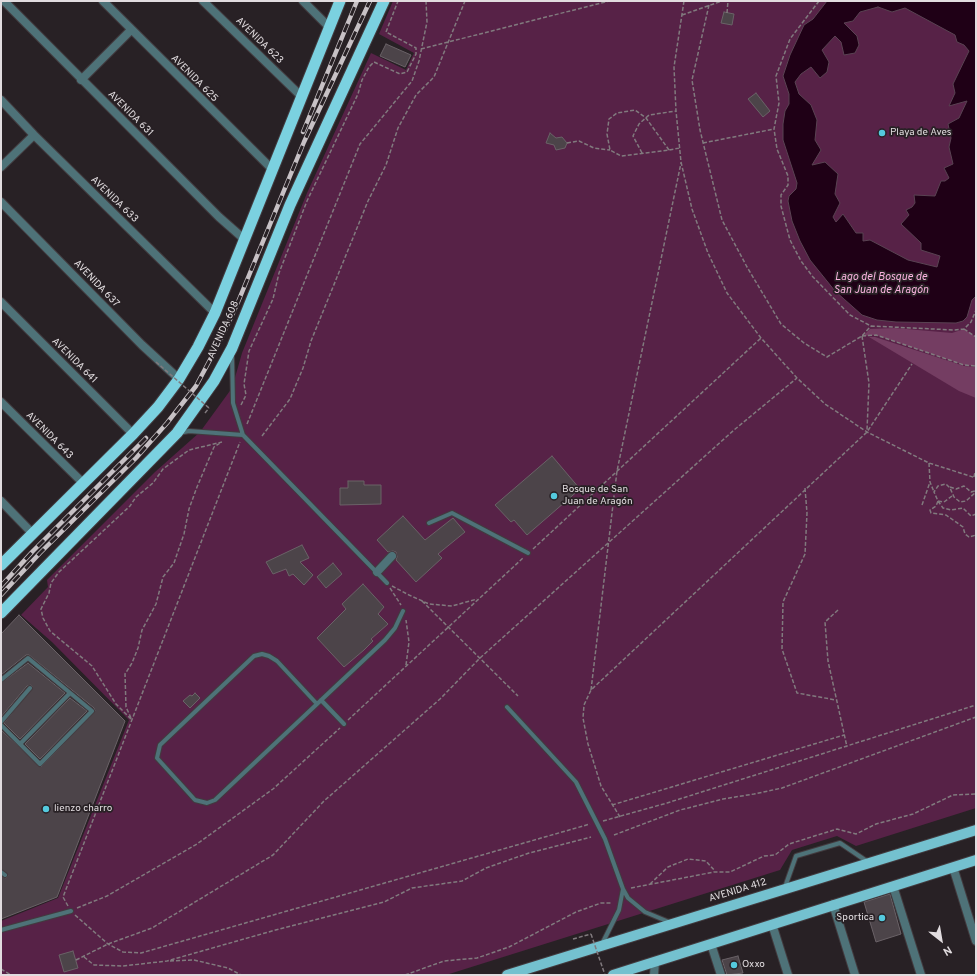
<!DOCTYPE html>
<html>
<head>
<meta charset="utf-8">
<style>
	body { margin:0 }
	#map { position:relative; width:977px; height:976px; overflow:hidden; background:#282125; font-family:Overpass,sans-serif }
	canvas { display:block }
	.frame { position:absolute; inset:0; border:2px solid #e1dcdf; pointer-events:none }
	.north { position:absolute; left:921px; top:920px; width:40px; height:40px; -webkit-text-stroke:3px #282125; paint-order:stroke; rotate:149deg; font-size:11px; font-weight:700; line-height:16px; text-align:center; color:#e1dcdf }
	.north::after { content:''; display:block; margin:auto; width:14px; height:18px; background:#e1dcdf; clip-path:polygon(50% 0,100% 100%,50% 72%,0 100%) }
</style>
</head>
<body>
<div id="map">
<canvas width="977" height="976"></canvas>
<div class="frame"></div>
<div class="north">N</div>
</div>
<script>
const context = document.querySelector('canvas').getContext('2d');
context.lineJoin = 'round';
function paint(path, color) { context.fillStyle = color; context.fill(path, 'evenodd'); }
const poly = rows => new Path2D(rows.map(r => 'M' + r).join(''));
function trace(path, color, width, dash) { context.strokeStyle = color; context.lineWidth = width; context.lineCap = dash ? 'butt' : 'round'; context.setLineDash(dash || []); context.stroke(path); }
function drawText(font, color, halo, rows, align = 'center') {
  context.font = font + ' Overpass,sans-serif'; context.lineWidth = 3.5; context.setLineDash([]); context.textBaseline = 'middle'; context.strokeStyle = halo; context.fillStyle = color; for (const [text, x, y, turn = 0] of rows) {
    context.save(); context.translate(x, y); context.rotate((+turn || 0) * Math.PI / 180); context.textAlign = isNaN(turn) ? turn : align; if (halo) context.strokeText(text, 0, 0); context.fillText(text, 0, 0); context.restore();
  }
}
const green = poly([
	[393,1,976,1,976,808,856,846,837,836,792,850,780,870,446,975,1,975,1,921,58,898,129,720,52,642,21,615,48,587,47,580,155,472,200,432,232,388,242,353,307,193,371,53,406,70,414,53,379,34]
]);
const forest = poly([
	[895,328,952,333,964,329,976,337,976,366,964,365,876,335,863,336,870,329],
	[875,337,964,366,976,367,976,398,959,391,869,337]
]);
const water = poly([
	[827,1,976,1,976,296,972,300,967,317,963,321,956,323,896,322,877,320,862,315,835,291,810,260,800,241,792,221,788,201,789,196,796,189,797,183,783,140,783,124,785,111,789,104,789,94,783,76,790,55,804,25,813,19,827,1],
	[878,7,892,12,905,8,955,35,957,42,964,45,969,51,953,84,955,93,949,106,967,101,959,118,948,124,951,138,949,147,953,164,944,168,949,178,945,181,941,181,935,196,914,195,915,203,912,207,906,210,909,215,901,224,921,243,921,250,940,256,937,267,908,260,870,240,863,241,863,233,856,233,843,214,836,222,833,217,840,203,835,194,838,174,825,162,812,165,821,150,815,140,817,120,811,105,799,94,795,82,801,74,811,67,820,78,827,72,829,62,822,50,835,36,841,42,844,55,855,53,859,45,857,36,844,23,853,21,860,12,878,7]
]);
const building = poly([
	[724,12,734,14,732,25,721,23,724,12],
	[386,44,411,55,405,67,380,56,386,44],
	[756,93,770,111,763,117,748,99,756,93],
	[550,133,556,138,562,137,567,143,565,148,556,150,554,145,546,143,550,133],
	[552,456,580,489,527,535,514,520,511,522,495,505,552,456],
	[348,481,364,481,364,485,381,485,381,504,340,505,340,488,348,488,348,481],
	[403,516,425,540,453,518,465,532,438,554,442,558,416,582,396,560,397,557,396,552,393,551,388,552,377,540,403,516],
	[302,545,309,558,300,562,313,575,304,585,293,574,289,576,286,569,273,574,266,562,302,545],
	[333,563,342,574,326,588,317,577,333,563],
	[363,584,384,607,378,614,388,624,371,639,373,641,364,650,344,667,317,638,346,609,342,604,363,584],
	[19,615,125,721,57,897,1,919,1,876,6,878,8,875,1,869,1,730,41,767,95,711,94,708,29,655,26,655,1,675,1,634,19,615],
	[28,663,65,693,20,739,4,723,33,687,31,685,27,686,1,717,1,683,28,663],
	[195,693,200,698,190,708,183,701,190,695,192,696,195,693],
	[70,698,87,711,40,759,25,744,70,698],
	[890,894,901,934,876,942,864,902,890,894],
	[73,951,78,968,64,972,59,955,73,951],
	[738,956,743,973,727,975,722,960,738,956]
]);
const path = poly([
	[684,1,674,67,676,111,681,162,692,209,708,253,727,293,761,338,797,378,825,404,867,432,929,463,976,478],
	[819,1,790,39,776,76,779,103,774,129,777,149,788,176,788,185,781,195,781,206,790,240,801,261,813,277,850,315,871,326,954,330,964,329,971,322,976,310],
	[709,5,692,80,700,130,722,220,747,267,781,324,804,343,827,357,862,336,871,326],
	[727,13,728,1],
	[682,15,722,1],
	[421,49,609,1],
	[567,143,579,141,594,148,610,150],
	[703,143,774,129],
	[669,150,646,118,635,110,617,113,609,119,607,134,610,150,621,156,669,150,680,148],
	[642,153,633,136,639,124,649,115,676,111],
	[964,329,976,337],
	[862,336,876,335,964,365,976,366],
	[862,336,869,383,867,430],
	[241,405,246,395,244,384,249,351,273,299,279,273,307,201,358,94,362,80,369,67,374,62,400,74,407,72,416,54,416,48,386,32,398,1],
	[205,413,209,408],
	[247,424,360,144,412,81,419,61,427,22,426,1],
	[262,436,290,399,303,368,311,341,368,201,386,165,398,128,416,95,434,77,465,1],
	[929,463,930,482,934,492],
	[974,477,975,472],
	[950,487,956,489,964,486,971,492,975,491],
	[805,488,807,513,805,554,783,602,782,649,797,693,836,700],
	[952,496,944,502,938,501,934,492,938,486,946,484,950,488,954,497,960,502,966,501,976,492],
	[938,501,936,506,930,510,931,513,946,515,963,527,965,534,969,537,976,535],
	[938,501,943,508,951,510,963,508,971,516,976,514],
	[922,505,930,482],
	[533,549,761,338],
	[392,586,409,595,429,604,452,606,477,599],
	[390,588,401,605],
	[422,601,518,696],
	[838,610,825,622,828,661,847,747],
	[406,665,409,642,406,620],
	[591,690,617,471,681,163],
	[131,718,126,707,125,674,132,663,138,648,142,630,156,604,163,577,174,563,184,534,189,509,197,487,214,447,220,443],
	[131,719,116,704,92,666,50,631,43,618,41,609,49,593,51,583,59,572,130,506,136,497,153,483,163,469,189,450,222,442],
	[348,720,523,558],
	[612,805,844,735],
	[620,817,601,786,588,744,583,718,584,705,591,690,867,432,912,364],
	[603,821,667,803,976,705],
	[614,835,680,810,723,799,754,794,782,788,976,717],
	[650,884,668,867,688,859,706,861,715,871],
	[631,888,714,872,730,872,764,856,775,855,789,844,837,829,856,834,876,824,913,814,953,795,976,794],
	[68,906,63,897,240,442],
	[77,908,107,896,197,844,273,789,340,728],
	[75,915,108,944,123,952,141,953,590,824],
	[573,939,591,934],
	[84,957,94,965,123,966,167,961,272,931,384,902,412,888,462,881,486,868,529,853,591,837],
	[76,960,108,944,152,928,273,855,324,801,440,699,480,658,734,430,797,378],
	[170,961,194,960,228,968,241,975],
	[1,969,11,975],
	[405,975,444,961,477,958,509,947,576,912,601,903,611,903]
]);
const service = poly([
	[232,355,233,403,243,435,387,583],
	[179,433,189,431,243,435],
	[429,523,452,513,528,553],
	[1,680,28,658,92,711,40,764,1,725],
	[321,700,344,724],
	[317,704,277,661,269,656,262,654,254,656,160,745,157,758,195,800,207,803,215,800,385,640,395,628,403,611],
	[507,707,576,782,605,839,623,889,628,898,645,912,669,922],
	[1,722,30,688],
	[20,744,70,693],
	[1,872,5,875],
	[785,887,796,856,840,843,868,862],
	[1,930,71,911],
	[603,942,619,910,623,889]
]);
const minor = poly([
	[4,1,219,217,244,239],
	[103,1,273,170],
	[203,1,301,96],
	[303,1,329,27],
	[81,80,131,30],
	[1,100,34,135,215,313],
	[1,167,34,135],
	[1,202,142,345,179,379],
	[1,302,133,434],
	[1,402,84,484],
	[1,501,33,534],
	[377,572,392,556],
	[953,867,976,941],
	[893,886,921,975],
	[833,904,855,975],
	[772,924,788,975],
	[711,944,721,975]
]);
const tertiary = poly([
	[654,975,655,962]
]);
const primary = poly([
	[507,975,976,830],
	[613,975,976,860]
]);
const trunk = poly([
	[1,565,133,434,158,407,179,379,198,347,215,313,340,1],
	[1,613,177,433,214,381,232,348,290,205,384,1]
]);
const rail = poly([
	[303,132,357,1],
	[1,586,33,551,146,438],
	[1,595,40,553,136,458,167,423,196,386,219,343,238,302,304,142,370,1]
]);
const pathBridge = poly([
	[156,362,209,408],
	[591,934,605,975]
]);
const markers = [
	[882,133,4,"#54cade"],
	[554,496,4,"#54cade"],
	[46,809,4,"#54cade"],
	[882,918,4,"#54cade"],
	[734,965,4,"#54cade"]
];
const streetNames = [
	["AVENIDA 623",259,41,44],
	["AVENIDA 625",194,79,45],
	["AVENIDA 631",130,114,45],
	["AVENIDA 633",114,200,44],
	["AVENIDA 637",96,284,46],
	["AVENIDA 608",224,330,-66],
	["AVENIDA 641",74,361,45],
	["AVENIDA 643",49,436,45],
	["AVENIDA 412",738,891,-17]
];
const poiNames = [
	["Playa de Aves",890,133],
	["Bosque de San",562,490],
	["Juan de Aragón",562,502],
	["lienzo charro",54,809],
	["Sportica",874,918,"right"],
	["Oxxo",742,965]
];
const waterNames = [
	["Lago del Bosque de",881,278],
	["San Juan de Aragón",881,291]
];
paint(green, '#572247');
paint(forest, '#743d62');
paint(water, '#1f0016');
trace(water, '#594252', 1);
paint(building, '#4c4449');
trace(building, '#6a6267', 1);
trace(service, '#423b3f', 6);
trace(minor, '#423b3f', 10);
trace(tertiary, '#423b3f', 10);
trace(primary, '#423b3f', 12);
trace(trunk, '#423b3f', 13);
trace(path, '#817a7e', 1.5, [4, 2]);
trace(service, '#4e7278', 4);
trace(minor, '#4e7278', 8);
trace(tertiary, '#4e7278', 8);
trace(primary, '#74c1cf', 10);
trace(trunk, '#7bd1e0', 11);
trace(rail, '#c7c1c5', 4.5);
trace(rail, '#282125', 3, [9]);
trace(pathBridge, '#817a7e', 1.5, [4, 2]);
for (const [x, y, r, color] of markers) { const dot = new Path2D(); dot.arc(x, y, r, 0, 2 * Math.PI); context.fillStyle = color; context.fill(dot); trace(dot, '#282125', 1.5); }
drawText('10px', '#e1dcdf', '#282125', streetNames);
drawText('10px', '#e1dcdf', '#282125', poiNames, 'left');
drawText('italic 11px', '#f8b2de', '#282125', waterNames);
</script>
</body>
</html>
